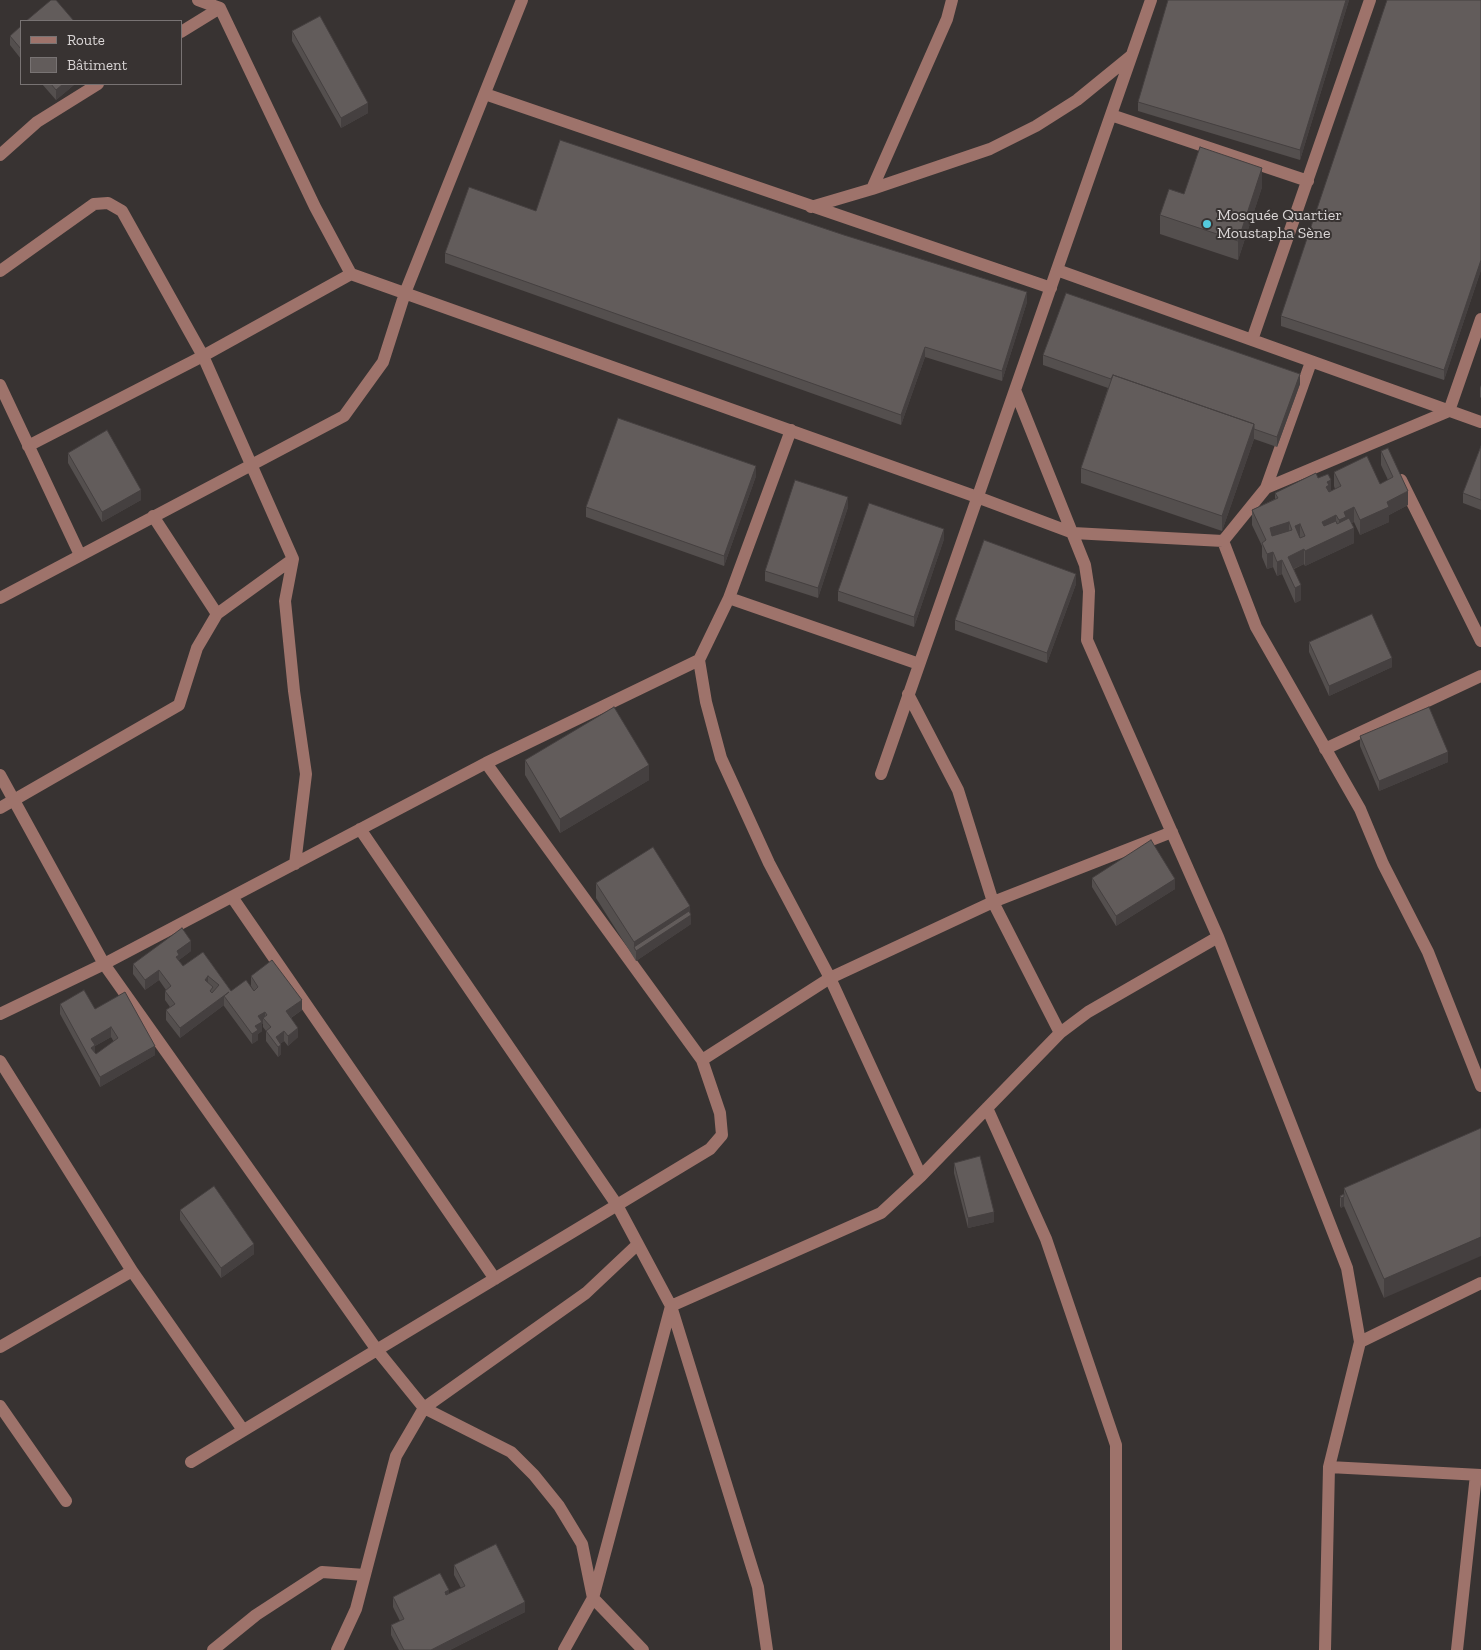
<!DOCTYPE html>
<html>
<head>
<meta charset="utf-8">
<style>
	body { margin:0 }
	#map { position:relative; width:1481px; height:1650px; overflow:hidden; background:#383332; font-family:"Zilla Slab",serif }
	canvas { display:block }
	.legend { position:absolute; left:20px; top:20px; width:162px; height:65px; box-sizing:border-box; background:#383332; border:1px solid #787373; margin:0; padding:6px 9px; list-style:none; font-size:15px; color:#d8d4d4 }
	.legend li { display:flex; align-items:center; gap:10px; height:25px }
	.legend b { width:25px; border:1px solid #787373 }
</style>
</head>
<body>
<div id="map">
<canvas width="1481" height="1650"></canvas>
<ul class="legend">
<li><b style="height:6px;background:#9e736b"></b>Route</li>
<li><b style="height:14px;background:#625c5b"></b>Bâtiment</li>
</ul>
</div>
<script>
const context = document.querySelector('canvas').getContext('2d');
context.lineJoin = 'round';
const poly = rows => new Path2D(rows.map(r => 'M' + r).join(''));
function trace(path, color, width, dash) { context.strokeStyle = color; context.lineWidth = width; context.lineCap = dash ? 'butt' : 'round'; context.setLineDash(dash || []); context.stroke(path); }
function paint(path, color) { context.fillStyle = color; context.fill(path, 'evenodd'); }
function drawText(font, color, halo, rows, align = 'center') {
  context.font = font + ' "Zilla Slab",serif'; context.lineWidth = 4; context.setLineDash([]); context.textBaseline = 'middle'; context.strokeStyle = halo; context.fillStyle = color; for (const [text, x, y, turn = 0] of rows) {
    context.save(); context.translate(x, y); context.rotate((+turn || 0) * Math.PI / 180); context.textAlign = isNaN(turn) ? turn : align; if (halo) context.strokeText(text, 0, 0); context.fillText(text, 0, 0); context.restore();
  }
}
const minor = poly([
	[198,0,220,8,315,207,351,274,977,497,1073,533,1223,541],
	[181,32,220,8],
	[485,94,1051,288],
	[1111,115,1308,181],
	[0,155,37,122,98,84],
	[872,189,947,19,952,0],
	[811,207,872,189,990,149,1036,126,1077,100,1131,56],
	[1057,270,1481,422],
	[0,271,94,204,108,203,122,211,203,356,293,559,285,601,294,691,306,774,295,864],
	[1252,340,1370,0],
	[0,385,80,555],
	[1015,390,1085,565,1089,591,1087,640,1218,937,1347,1268,1360,1342,1329,1467,1325,1650],
	[28,446,203,356,351,274],
	[1401,480,1481,641],
	[1266,488,1449,411,1481,319],
	[153,516,217,614],
	[1223,541,1256,627,1360,809,1383,864,1428,952,1481,1086],
	[1223,541,1266,488,1311,362],
	[0,598,344,416,383,362,405,293,522,0],
	[729,598,919,664],
	[908,694,958,790,993,902,830,978,921,1176],
	[1325,749,1481,676],
	[881,774,1151,0],
	[0,775,104,964,377,1350,424,1408,511,1452,534,1475,559,1506,582,1544,593,1598,643,1650],
	[0,808,179,705,197,648,217,614,293,559],
	[360,829,617,1205,671,1306,758,1587,767,1650],
	[232,897,495,1279],
	[0,1014,104,964,486,763,699,660],
	[1060,1033,993,902,1172,832],
	[702,1060,830,978,769,863,721,758,706,702,699,660,729,598,791,430],
	[0,1061,132,1271,243,1430],
	[987,1108,1046,1239,1116,1445,1116,1650],
	[671,1306,881,1213,921,1176,1060,1033,1088,1012,1218,937],
	[1360,1342,1481,1283],
	[0,1347,132,1271],
	[0,1406,66,1501],
	[191,1462,710,1149,722,1135,720,1113,702,1060,486,763],
	[1329,1467,1481,1475],
	[213,1650,256,1615,322,1572,365,1575],
	[337,1650,356,1609,396,1456,424,1408,586,1293,638,1244],
	[564,1650,593,1598,671,1306],
	[1457,1650,1476,1475]
]);
const wall = poly([
	[1349,0,1300,160,1138,111,1138,102],
	[1481,0,1481,270,1444,380,1281,326,1281,316],
	[21,26,21,59,10,45,10,36],
	[292,31,368,113,341,128,292,41],
	[42,84,75,84,56,100],
	[1262,187,1238,260,1160,234,1160,215,1184,194],
	[536,211,1027,302,1002,381,925,357,901,425,445,263,445,253],
	[1043,355,1300,384,1277,447,1254,439,1222,531,1081,483,1081,468,1108,388,1043,365],
	[1481,385,1481,398,1480,397,1480,388],
	[1481,446,1481,510,1463,503,1463,493],
	[1381,451,1408,505,1389,515,1389,522,1360,535,1354,522,1351,523,1354,543,1305,566,1304,564,1294,569,1301,600,1295,603,1282,574,1277,576,1273,567,1267,569,1262,557,1262,546,1252,525,1252,510,1275,499,1275,493,1318,478,1331,491,1335,489,1334,486,1334,472,1380,484,1388,480,1381,465],
	[68,453,141,500,102,522,68,463],
	[756,476,724,566,586,517,586,507],
	[848,507,818,598,765,581,765,571],
	[944,539,914,627,838,601,838,591],
	[1076,584,1047,663,955,630,955,620],
	[1309,642,1392,667,1329,696,1309,652],
	[1360,736,1448,762,1379,791,1360,746],
	[525,760,649,780,560,833,525,775],
	[1092,878,1175,889,1116,926,1092,887],
	[596,883,690,913,691,924,636,961,596,898],
	[191,951,179,960,179,961,183,966,203,952,231,991,254,991,251,986,251,976,302,1010,291,1018,298,1037,288,1046,284,1041,280,1044,281,1054,278,1057,266,1041,266,1031,263,1027,263,1023,262,1024,262,1031,258,1034,258,1040,252,1044,224,1006,224,1005,180,1038,166,1020,166,1010,170,1007,165,1000,165,991,166,990,159,980,145,990,133,974,133,964],
	[60,1004,95,1009,155,1055,100,1087,60,1014],
	[111,1037,114,1042,96,1054,95,1053,95,1046],
	[1481,1128,1384,1298,1344,1206,1341,1208,1340,1206,1340,1196,1344,1194,1344,1188],
	[954,1163,994,1222,968,1228,954,1173],
	[180,1210,254,1254,221,1278,180,1220],
	[454,1565,525,1612,450,1650,399,1650,391,1635,391,1625,400,1621,393,1607,393,1597,449,1594,461,1588,454,1575]
]);
const shadedWall = poly([
	[1346,0,1349,0,1300,160,1300,150],
	[63,84,75,84,56,100,56,90],
	[368,103,368,113,341,128,341,118],
	[1262,168,1262,187,1238,260,1238,241],
	[1481,260,1481,270,1444,380,1444,370],
	[1027,292,1027,302,1002,381,1002,371],
	[925,347,925,357,901,425,901,415],
	[1300,374,1300,384,1277,447,1277,437],
	[1254,424,1254,439,1222,531,1222,516],
	[756,466,756,476,724,566,724,556],
	[1331,480,1331,495,1329,496,1326,487,1327,482],
	[141,490,141,500,102,522,102,512],
	[1408,491,1408,505,1389,515,1389,522,1360,535,1360,520,1387,502],
	[848,497,848,507,818,598,818,588],
	[1354,507,1354,522,1346,525,1339,535,1339,520,1344,512],
	[1336,515,1336,530,1322,537,1322,522],
	[1289,522,1289,536,1270,542,1270,528],
	[1300,524,1300,539,1295,526],
	[1354,528,1354,543,1305,566,1305,551],
	[944,529,944,539,914,627,914,617],
	[1304,549,1304,564,1288,571,1288,557],
	[1273,552,1273,567,1267,569,1267,554],
	[1282,560,1282,574,1277,576,1277,562],
	[1076,574,1076,584,1047,663,1047,653],
	[1301,585,1301,600,1295,603,1295,588],
	[1392,658,1392,667,1329,696,1329,686],
	[1448,752,1448,762,1379,791,1379,781],
	[649,765,649,780,560,833,560,819],
	[1175,879,1175,889,1116,926,1116,916],
	[690,906,691,924,636,961,636,951,634,948,634,942],
	[191,941,191,951,179,960,179,964,176,957,177,951],
	[159,970,159,980,145,990,145,980],
	[208,976,208,986,205,980],
	[229,992,224,996,224,1005,180,1038,180,1028],
	[302,1000,302,1010,286,1021,286,1011],
	[265,1012,265,1019,263,1018,263,1023,262,1024,262,1031,258,1034,258,1040,252,1044,252,1034,258,1016],
	[111,1027,111,1037,95,1046,95,1055,91,1058,91,1039],
	[298,1028,298,1037,288,1046,288,1036],
	[284,1031,284,1041,277,1046,276,1037],
	[281,1045,281,1054,278,1057,278,1047],
	[155,1046,155,1055,100,1087,100,1077],
	[1344,1197,1344,1206,1341,1208,1341,1198],
	[994,1212,994,1222,968,1228,968,1218],
	[1481,1237,1481,1256,1384,1298,1384,1279],
	[254,1244,254,1254,221,1278,221,1268],
	[449,1590,449,1600,445,1592],
	[525,1602,525,1612,450,1650,431,1650]
]);
const building = poly([
	[51,0,56,0,74,21,26,21,51,0],
	[1168,0,1346,0,1300,150,1138,102,1168,0],
	[1387,0,1481,0,1481,260,1444,370,1281,316,1387,0],
	[320,16,368,103,341,118,292,31,320,16],
	[21,26,21,49,10,36,21,26],
	[51,84,63,84,56,90,51,84],
	[560,140,844,235,1027,292,1002,371,925,347,901,415,445,253,469,187,536,211,560,140],
	[1200,147,1262,168,1238,241,1160,215,1169,189,1184,194,1200,147],
	[1066,293,1300,374,1277,437,1254,429,1254,424,1113,375,1111,379,1043,355,1066,293],
	[1113,375,1254,424,1222,516,1081,468,1113,375],
	[618,418,756,466,724,556,586,507,618,418],
	[107,430,141,490,102,512,68,453,107,430],
	[1481,446,1481,500,1463,493,1481,446],
	[1388,448,1408,491,1387,502,1389,507,1360,520,1354,507,1344,512,1346,517,1339,520,1336,515,1322,522,1324,526,1336,521,1337,524,1349,518,1354,528,1305,551,1304,549,1288,557,1301,585,1295,588,1282,560,1277,562,1273,552,1267,554,1262,543,1266,540,1252,510,1278,498,1275,493,1316,473,1318,478,1328,474,1331,480,1327,482,1329,485,1326,487,1329,492,1341,486,1334,472,1367,456,1380,484,1393,477,1381,451,1388,448],
	[1289,522,1292,530,1272,536,1270,528,1289,522],
	[1300,524,1305,536,1300,538,1295,526,1300,524],
	[795,480,848,497,818,588,765,571,795,480],
	[869,503,944,529,914,617,838,591,869,503],
	[984,540,1076,574,1047,653,955,620,984,540],
	[1372,614,1392,658,1329,686,1309,642,1372,614],
	[614,707,649,765,560,819,525,760,614,707],
	[1429,707,1448,752,1379,781,1360,736,1429,707],
	[1151,840,1175,879,1116,916,1092,878,1151,840],
	[653,847,690,906,634,942,596,883,653,847],
	[689,911,691,915,636,951,634,947,689,911],
	[182,928,191,941,177,951,179,955,176,957,183,966,203,952,231,991,246,980,254,991,258,987,251,976,272,960,302,1000,286,1011,298,1028,288,1036,284,1031,276,1037,281,1045,278,1047,266,1031,271,1027,263,1018,267,1015,265,1012,258,1016,262,1022,255,1026,258,1030,252,1034,224,996,229,992,180,1028,166,1010,175,1004,165,991,171,986,159,970,145,980,133,964,182,928],
	[208,976,219,985,212,993,210,991,213,987,205,980,208,976],
	[84,990,95,1009,125,992,155,1046,100,1077,60,1004,84,990],
	[111,1027,118,1038,96,1054,91,1048,95,1045,91,1039,111,1027],
	[1481,1128,1481,1237,1384,1279,1344,1188,1481,1128],
	[980,1156,994,1212,968,1218,954,1163,980,1156],
	[214,1186,254,1244,221,1268,180,1210,214,1186],
	[1344,1194,1344,1197,1341,1198,1340,1196,1344,1194],
	[496,1544,525,1602,431,1650,404,1650,391,1625,404,1619,393,1597,440,1573,449,1590,445,1592,446,1595,465,1586,454,1565,496,1544]
]);
const markers = [
	[1207,224,5,"#54cadd"]
];
const poiNames = [
	["Mosquée Quartier",1217,215],
	["Moustapha Sène",1217,233]
];
trace(minor, '#9e736b', 12);
paint(wall, '#544f4e');
paint(shadedWall, '#454040');
paint(building, '#625c5b');
trace(building, '#454040', 1);
for (const [x, y, r, color] of markers) { const dot = new Path2D(); dot.arc(x, y, r, 0, 2 * Math.PI); context.fillStyle = color; context.fill(dot); trace(dot, '#383332', 2); }
drawText('16px', '#d8d4d4', '#383332', poiNames, 'left');
</script>
</body>
</html>
